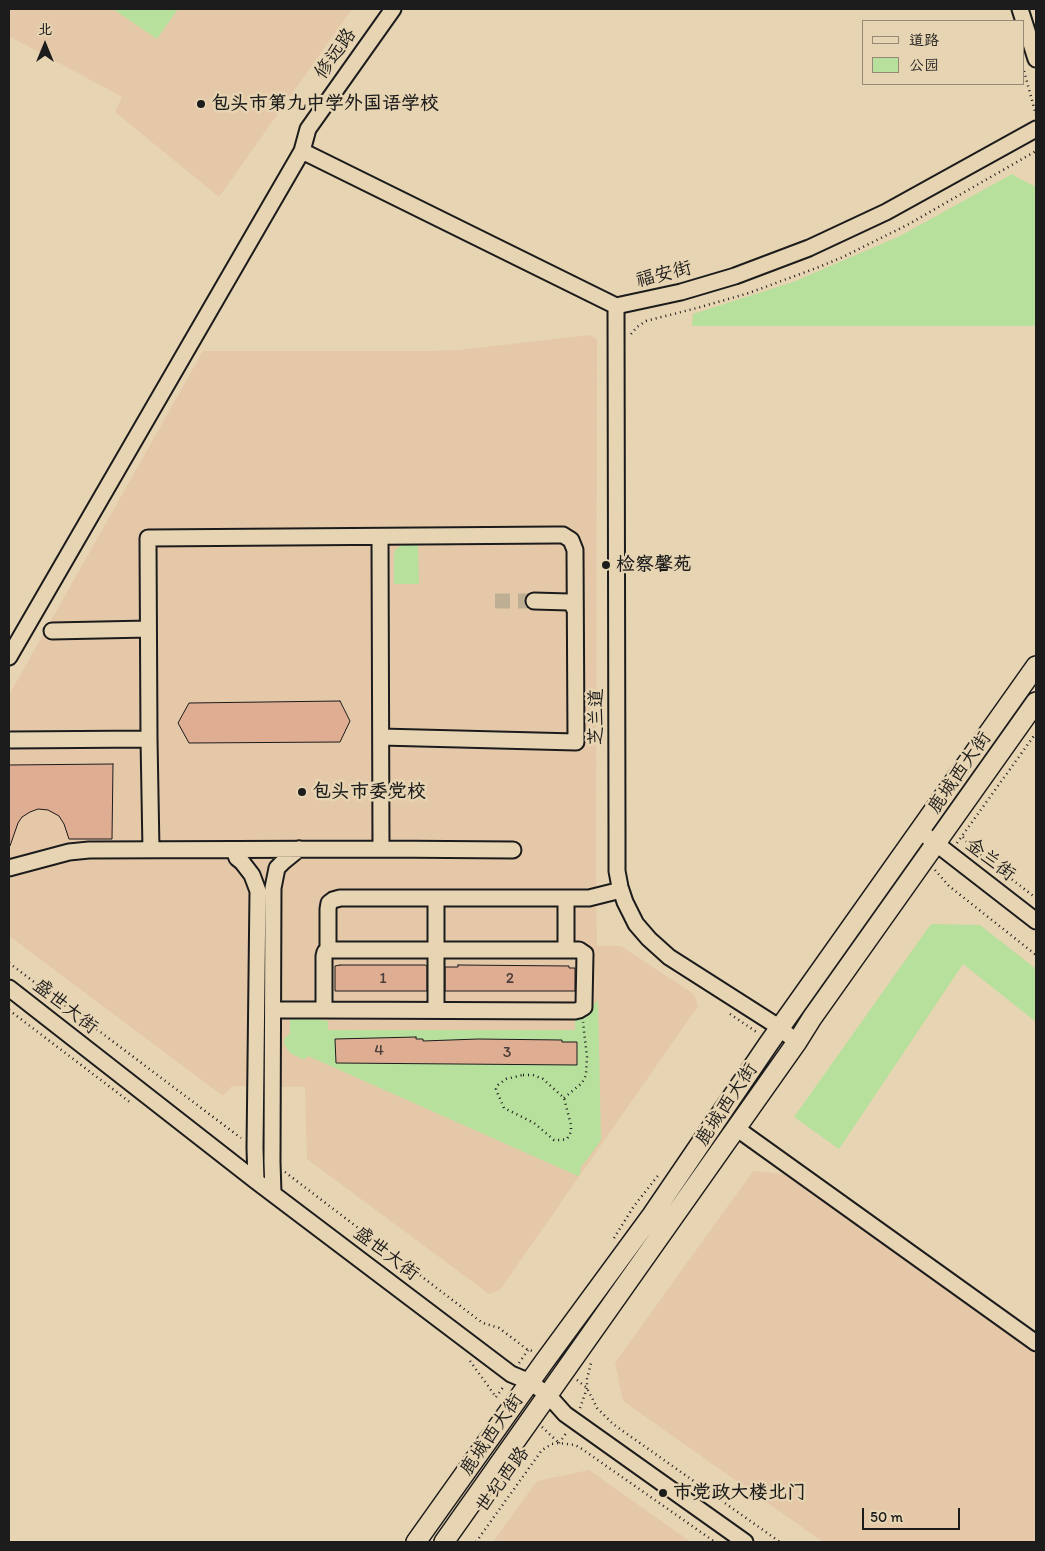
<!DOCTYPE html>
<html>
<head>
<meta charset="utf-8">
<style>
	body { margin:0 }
	#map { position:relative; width:1045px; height:1551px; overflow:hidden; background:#e7d4b2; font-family:Itim,"LXGW WenKai TC",sans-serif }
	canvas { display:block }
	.frame { position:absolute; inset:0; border:10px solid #1c1c1c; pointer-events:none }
	.legend { position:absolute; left:862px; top:20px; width:162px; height:65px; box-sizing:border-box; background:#e7d4b2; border:1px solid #968a76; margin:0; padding:6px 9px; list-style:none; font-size:15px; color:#1c1c1c }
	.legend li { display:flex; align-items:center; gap:10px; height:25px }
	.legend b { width:25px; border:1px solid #968a76 }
	.north { position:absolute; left:20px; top:20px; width:50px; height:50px; -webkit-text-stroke:4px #e7d4b2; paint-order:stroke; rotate:0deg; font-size:14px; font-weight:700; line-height:20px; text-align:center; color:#1c1c1c }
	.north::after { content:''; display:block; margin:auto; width:18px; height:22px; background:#1c1c1c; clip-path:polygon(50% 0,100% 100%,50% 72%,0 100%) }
	.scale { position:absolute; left:862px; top:1508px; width:98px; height:22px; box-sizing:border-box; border:2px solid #1c1c1c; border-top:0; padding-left:6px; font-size:15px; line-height:18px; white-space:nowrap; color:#1c1c1c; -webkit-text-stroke:4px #e7d4b2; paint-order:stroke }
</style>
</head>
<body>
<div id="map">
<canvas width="1045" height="1551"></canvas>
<div class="frame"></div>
<ul class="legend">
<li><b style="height:6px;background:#e7d4b2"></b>道路</li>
<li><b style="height:14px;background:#b7e09c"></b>公园</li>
</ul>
<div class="north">北</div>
<div class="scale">50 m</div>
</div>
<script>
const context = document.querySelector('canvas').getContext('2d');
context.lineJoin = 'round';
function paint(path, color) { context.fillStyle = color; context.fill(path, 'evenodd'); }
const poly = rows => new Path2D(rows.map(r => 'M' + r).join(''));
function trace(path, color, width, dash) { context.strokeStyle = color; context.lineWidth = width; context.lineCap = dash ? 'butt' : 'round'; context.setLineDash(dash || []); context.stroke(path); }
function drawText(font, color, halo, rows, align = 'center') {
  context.font = font + ' Itim,"LXGW WenKai TC",sans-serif'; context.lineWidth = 5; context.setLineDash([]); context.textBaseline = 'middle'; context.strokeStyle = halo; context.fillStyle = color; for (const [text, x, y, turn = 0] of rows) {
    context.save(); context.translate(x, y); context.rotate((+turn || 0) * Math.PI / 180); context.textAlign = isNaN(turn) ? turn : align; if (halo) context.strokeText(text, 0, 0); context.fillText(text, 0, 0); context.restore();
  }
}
const built = poly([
	[9,9,352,9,219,197,115,112,122,97,9,36],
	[590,335,597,339,596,889,597,946,621,946,694,994,698,1006,500,1290,489,1294,307,1159,305,1087,232,1086,223,1096,9,936,9,695,203,351,429,351,459,350],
	[753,1171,792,1175,1036,1350,1036,1542,823,1542,623,1401,615,1363],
	[589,1470,691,1542,493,1542,537,1481]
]);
const green = poly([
	[113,9,178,9,157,39],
	[1012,174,1020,179,1036,187,1036,326,692,326,693,314,793,282,900,236],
	[402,545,418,545,419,584,394,584,394,554,396,549],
	[931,924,980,925,1036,969,1036,1022,963,964,839,1149,794,1117],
	[598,1000,601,1140,586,1161,581,1166,580,1175,578,1176,308,1056,305,1059,302,1059,290,1053,284,1044,284,1039,290,1033,290,1014,328,1021,328,1030,575,1030,575,1017,591,1007]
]);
const building = poly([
	[340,701,350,721,340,742,189,743,178,723,189,703,340,701],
	[113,764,112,839,69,839,64,824,59,816,48,810,38,809,30,812,22,817,18,823,10,846,9,846,9,765,113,764],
	[340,965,425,965,427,966,427,991,335,991,335,966,340,965],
	[458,965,569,966,569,968,575,968,575,991,445,991,445,967,458,967,458,965],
	[416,1037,416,1039,423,1039,423,1041,478,1039,562,1040,562,1042,577,1042,577,1065,336,1063,335,1039,416,1037]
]);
const minorTunnel = poly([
	[495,601,534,601]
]);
const path = poly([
	[1024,71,1036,115],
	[631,334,637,327,646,321,697,308,749,293,819,267,843,257,909,224,1036,151],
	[963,837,974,850,1036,898],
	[957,843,1036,733],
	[935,870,949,886,1036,955],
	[9,963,241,1138],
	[9,1010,131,1103],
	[730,1014,758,1033],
	[523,1075,533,1075,543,1079,564,1098,571,1125,571,1132,567,1139,561,1140,554,1140,534,1123,504,1108,497,1092,496,1089,498,1085,506,1079,523,1075],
	[564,1098,582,1083,586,1075,587,1057,583,1022],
	[285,1172,476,1318,483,1323,499,1328,528,1350,533,1351],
	[614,1238,634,1206,660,1173],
	[470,1361,496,1397],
	[519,1363,528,1350],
	[577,1380,587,1388,597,1408,613,1424,780,1542],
	[496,1397,504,1386],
	[580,1408,587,1388,587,1379,591,1363],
	[542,1427,559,1443],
	[559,1443,567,1432],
	[476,1542,542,1450,552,1444,559,1443,575,1445,582,1449,715,1542]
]);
const minor = poly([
	[1020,9,1036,59],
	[302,151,616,306,681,292,735,276,809,248,886,212,1036,129],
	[616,306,617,833,617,871,620,887,625,902,636,924,649,939,669,957,774,1024,797,1042],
	[534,601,569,602,573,606,575,610],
	[52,631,148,629],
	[9,657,302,151,308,129,393,9],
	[9,740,149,739],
	[920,831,1036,921],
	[381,849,513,850],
	[151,850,149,739,148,538,556,535,563,535,571,540,575,550,576,742,381,737],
	[234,850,237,858,242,862,252,875,258,891,255,1148,256,1181],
	[9,868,69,852,89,850,381,849,380,537],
	[436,898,436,1010],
	[566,898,566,950],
	[328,950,328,909,329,903,333,900,340,898,589,898,621,890],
	[9,988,256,1181,511,1374,530,1382,548,1395,565,1414,745,1542],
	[273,1010,324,1010,575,1011,579,1010,584,1007,584,1004,585,954,579,950,328,950,325,952,324,956,324,1010],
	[736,1128,1036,1343],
	[273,1193,272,1162,273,888,277,868,283,862,299,849]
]);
const major = poly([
	[416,1542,544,1362,652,1215,769,1043,1036,666],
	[444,1542,797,1042,812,1018,1036,702]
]);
const markers = [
	[201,104,5,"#1c1c1c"],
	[606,565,5,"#1c1c1c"],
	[302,792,5,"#1c1c1c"],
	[663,1493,5,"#1c1c1c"]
];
const numberNames = [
	["1",383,979],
	["2",510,979],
	["4",379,1051],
	["3",507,1053]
];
const streetNames = [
	["修远路",336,54,-55],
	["福安街",664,275,-14],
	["芝兰道",597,717,-90],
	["鹿城西大街",960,773,-55],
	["金兰街",990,860,38],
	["盛世大街",65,1007,38],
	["鹿城西大街",727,1105,-56],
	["盛世大街",386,1254,37],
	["鹿城西大街",492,1435,-55],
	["世纪西路",503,1480,-54]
];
const poiNames = [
	["包头市第九中学外国语学校",211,104],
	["检察馨苑",616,565],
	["包头市委党校",312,792],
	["市党政大楼北门",673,1493]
];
paint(built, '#e5c8a8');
paint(green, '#b7e09c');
paint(building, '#dfad92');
trace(building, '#1c1c1c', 1);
trace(minorTunnel, '#beaf94', 15, [15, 8]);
trace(minor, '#1c1c1c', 19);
trace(major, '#1c1c1c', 22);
trace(path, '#1c1c1c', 2.5, [1, 4]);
trace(minor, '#e7d4b2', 15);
trace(major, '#e7d4b2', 19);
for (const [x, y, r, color] of markers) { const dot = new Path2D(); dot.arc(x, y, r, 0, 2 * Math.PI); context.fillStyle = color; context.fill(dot); trace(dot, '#e7d4b2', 2); }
drawText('16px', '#4d403a', null, numberNames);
drawText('19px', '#1c1c1c', '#e7d4b2', streetNames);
drawText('bold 19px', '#1c1c1c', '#e7d4b2', poiNames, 'left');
</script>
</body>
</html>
